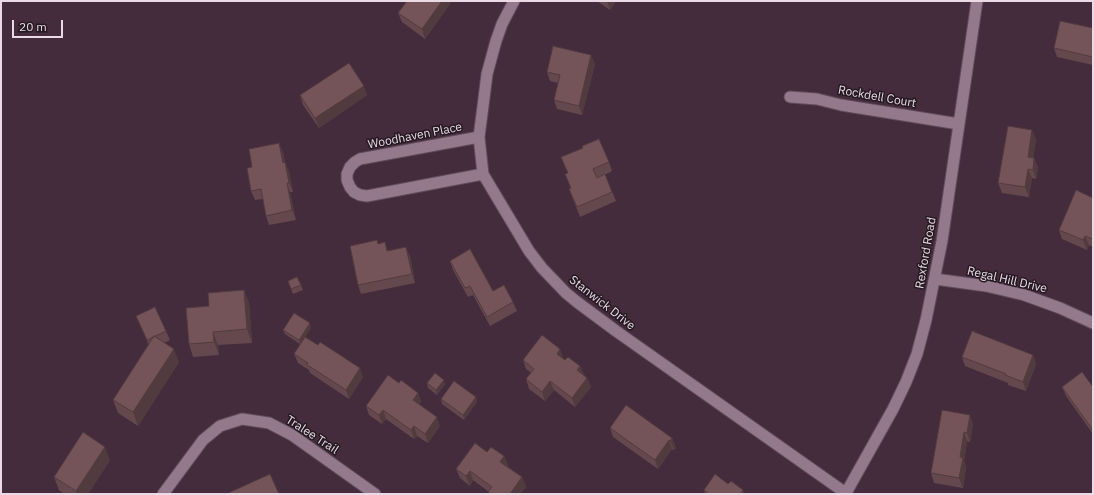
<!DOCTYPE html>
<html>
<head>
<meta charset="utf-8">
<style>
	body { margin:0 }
	#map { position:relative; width:1094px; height:495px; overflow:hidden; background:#442c3d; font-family:"IBM Plex Sans",sans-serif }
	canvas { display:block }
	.frame { position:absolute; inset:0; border:2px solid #e9dae5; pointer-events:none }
	.scale { position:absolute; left:12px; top:20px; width:51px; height:18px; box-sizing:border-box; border:2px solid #e9dae5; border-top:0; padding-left:5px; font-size:12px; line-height:14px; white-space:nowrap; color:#e9dae5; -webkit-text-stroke:3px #241920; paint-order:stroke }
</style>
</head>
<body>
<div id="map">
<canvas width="1094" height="495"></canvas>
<div class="frame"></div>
<div class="scale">20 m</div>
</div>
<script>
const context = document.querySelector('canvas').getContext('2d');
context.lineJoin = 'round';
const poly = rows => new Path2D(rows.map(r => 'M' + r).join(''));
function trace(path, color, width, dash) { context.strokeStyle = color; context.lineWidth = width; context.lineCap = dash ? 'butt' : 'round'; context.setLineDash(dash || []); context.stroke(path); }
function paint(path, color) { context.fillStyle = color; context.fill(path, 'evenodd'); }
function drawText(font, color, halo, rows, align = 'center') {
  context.font = font + ' "IBM Plex Sans",sans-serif'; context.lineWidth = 3; context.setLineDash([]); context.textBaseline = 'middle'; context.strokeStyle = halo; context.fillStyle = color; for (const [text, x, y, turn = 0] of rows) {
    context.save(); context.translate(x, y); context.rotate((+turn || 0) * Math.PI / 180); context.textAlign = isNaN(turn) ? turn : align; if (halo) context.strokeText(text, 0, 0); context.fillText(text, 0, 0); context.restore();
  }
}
const minor = poly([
	[514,1,502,24,496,41,487,74,483,106,479,137,483,174,529,251,542,268,566,293,577,302,616,331,847,494],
	[790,97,817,99,841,105,959,124],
	[479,137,360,159,355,162,350,167,347,174,347,180,350,187,354,192,360,195,367,196,483,174],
	[935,279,986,286,1024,295,1060,308,1093,323],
	[846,493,893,409,906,382,917,354,926,320,942,241,977,1],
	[163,494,203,440,220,426,242,419,269,423,292,435,375,494]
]);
const wall = poly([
	[407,1,452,1,425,39,402,22,398,13],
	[597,1,616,1,610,10],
	[1093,28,1093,65,1057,57,1054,48],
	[595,64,582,115,557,109,554,100,558,83,550,81,547,72],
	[300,95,367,95,319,128,303,105],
	[1036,139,1033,158,1034,158,1038,168,1036,179,1032,178,1029,197,1002,193,998,183],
	[283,152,285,163,289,172,293,192,290,192,296,220,269,225,266,216,263,199,255,200,251,191,252,167],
	[561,157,609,162,612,171,605,175,616,201,580,217,569,189,571,188,565,174,568,173],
	[1093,198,1093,247,1089,245,1087,250,1062,239,1059,230],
	[377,240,378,244,388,250,410,256,415,283,361,294,358,285],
	[450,261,493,291,513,302,517,311,490,326,473,295,468,297,453,270],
	[288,281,301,285,303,290,293,294],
	[244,290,249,303,252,343,218,345,219,355,193,357,189,344,209,306],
	[136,316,166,331,170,340,164,343,179,362,138,426,118,413,113,400,149,345,140,325],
	[311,328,305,337,363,377,349,399,310,373,309,370,298,363,294,354,300,344,285,334,283,330],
	[1033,355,1036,364,1026,391,1008,385,1008,383,965,366,962,357],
	[564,359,580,366,584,375,587,378,591,387,575,407,554,390,545,401,529,389,526,379,531,373,526,369,523,360],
	[399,383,418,393,421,402,419,404,440,426,428,443,417,436,414,439,386,419,382,424,369,415,366,406],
	[427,383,445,384,437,395,428,388],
	[1062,387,1093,387,1093,434,1066,396],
	[476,397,477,402,464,420,442,404,441,399],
	[942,410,973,424,970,442,967,441,964,461,966,467,963,488,934,483,931,473],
	[610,428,672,438,676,448,674,450,672,449,658,469,613,437],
	[487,452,504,456,508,465,507,466,522,477,526,487,520,494,489,494,488,492,489,492,473,480,470,486,460,478,456,469],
	[110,460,88,494,64,494,59,490,54,477],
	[728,484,743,490,744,494,705,494,704,490]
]);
const shadedWall = poly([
	[442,1,452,1,425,39,422,29],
	[607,1,616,1,610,10],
	[591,55,595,64,582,115,579,106],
	[364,86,367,95,319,128,315,118],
	[1032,130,1036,139,1032,167,1028,157],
	[279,143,283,152,287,173,283,163],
	[1034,158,1038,168,1036,179,1033,170],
	[285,162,289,172,293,192,289,183],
	[1028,169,1032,178,1029,197,1025,187],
	[287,183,290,192,296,220,292,210],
	[1085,236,1089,245,1087,250,1083,240],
	[406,247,410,256,415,283,412,274],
	[244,290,249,303,252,343,247,329],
	[310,323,311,328,301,345,299,340],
	[213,332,218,345,219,355,214,342],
	[174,349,179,362,138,426,133,412],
	[560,349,564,359,557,354],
	[1033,355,1036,364,1026,391,1023,382],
	[580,366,584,375,577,370],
	[360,368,363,377,349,399,346,390],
	[587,378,591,387,575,407,572,398],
	[444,380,445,384,437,395,436,390],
	[550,381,554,390,545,401,542,392],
	[418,393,421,402,416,409,413,400],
	[476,397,477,402,464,420,463,415],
	[383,410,386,419,382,424,379,415],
	[970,415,973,424,970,442,967,433],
	[437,417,440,426,428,443,425,434],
	[414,426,417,436,414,439,411,430],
	[964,432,967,441,964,461,966,467,963,488,959,478,960,457],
	[672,438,676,448,674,450,670,441],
	[669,440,672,449,658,469,655,460],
	[105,447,110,460,88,494,77,494,76,491],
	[504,456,508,465,504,471,500,462],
	[470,471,473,480,470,486,466,476],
	[522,477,526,487,520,494,510,494],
	[743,490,744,494,741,494,741,493]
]);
const building = poly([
	[407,1,442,1,422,29,398,13,407,1],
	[1060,21,1093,28,1093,57,1054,48,1060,21],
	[553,46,591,55,579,106,554,100,560,75,547,72,553,46],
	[349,63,364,86,315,118,300,95,349,63],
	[1008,126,1032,130,1028,157,1034,158,1033,170,1028,169,1025,187,998,183,1008,126],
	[599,139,609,162,593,169,597,178,605,174,612,192,577,207,569,189,571,188,565,174,568,173,561,157,583,148,582,146,599,139],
	[279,143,283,163,285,162,289,183,287,183,292,210,266,216,261,189,251,191,247,168,252,167,249,149,279,143],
	[1076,190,1093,198,1093,239,1085,236,1083,240,1059,230,1076,190],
	[377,240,378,244,385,242,387,251,406,247,412,274,358,285,350,246,377,240],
	[470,249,493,291,504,285,513,302,487,317,470,286,465,288,450,261,470,249],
	[297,277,301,285,291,289,288,281,297,277],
	[244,290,247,329,213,332,214,342,189,344,186,308,209,306,208,293,244,290],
	[155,307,166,331,147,340,136,316,155,307],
	[294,313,310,323,299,340,283,330,294,313],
	[972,331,1033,355,1023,382,1005,375,1006,374,962,357,972,331],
	[542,335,560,349,557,354,565,360,568,357,580,366,577,370,587,378,572,398,550,381,542,392,526,379,534,369,523,360,542,335],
	[154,336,174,349,133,412,113,400,154,336],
	[305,337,318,345,320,342,360,368,346,390,306,364,308,363,294,354,305,337],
	[1082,372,1093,387,1093,430,1062,387,1082,372],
	[435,373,444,380,436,390,427,383,435,373],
	[388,375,399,383,401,380,418,393,413,400,437,417,425,434,414,426,411,430,383,410,379,415,366,406,388,375],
	[454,381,476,397,463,415,441,399,454,381],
	[626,405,672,438,670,441,669,440,655,460,610,428,626,405],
	[942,410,970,415,967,433,964,432,960,457,963,458,959,478,931,473,942,410],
	[83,432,105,447,76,491,54,477,83,432],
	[475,443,487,452,491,447,504,456,500,462,522,477,510,494,491,494,488,492,492,487,470,471,466,476,456,469,475,443],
	[270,474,279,494,226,494,270,474],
	[715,474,728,484,731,481,743,490,741,493,742,494,709,494,704,490,715,474]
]);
const streetNames = [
	["Rockdell Court",877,97,10],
	["Woodhaven Place",415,136,-11],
	["Rexford Road",926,253,-80],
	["Regal Hill Drive",1007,280,13],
	["Stanwick Drive",602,303,38],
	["Tralee Trail",312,435,33]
];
trace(minor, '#5f4b5a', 13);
trace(minor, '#94788b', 11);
paint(wall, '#64484d');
paint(shadedWall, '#513b3e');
paint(building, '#745459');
trace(building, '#513b3e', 1);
drawText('12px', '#e9dae5', '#241920', streetNames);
</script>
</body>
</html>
